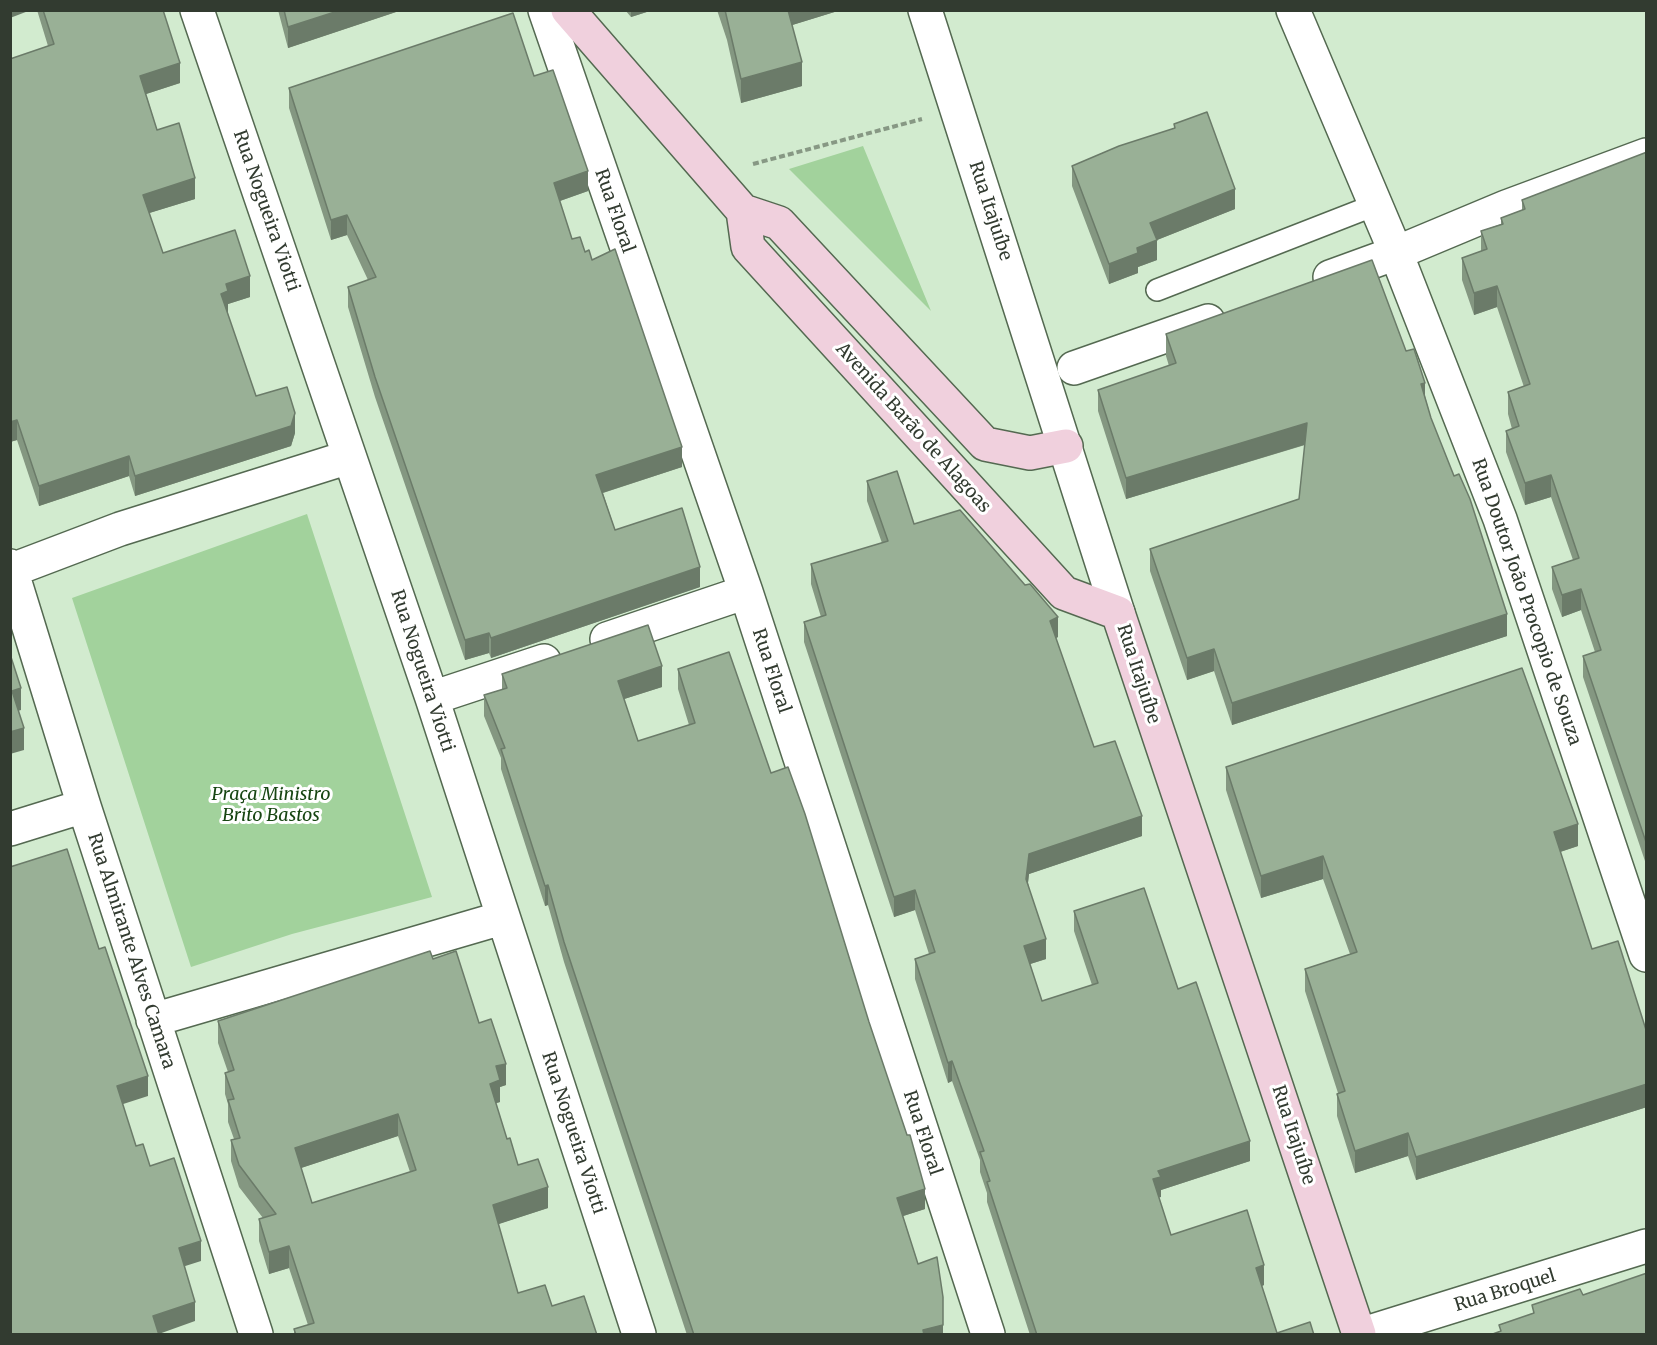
<!DOCTYPE html>
<html>
<head>
<meta charset="utf-8">
<style>
	body { margin:0 }
	#map { position:relative; width:1657px; height:1345px; overflow:hidden; background:#d2ebcf; font-family:Merriweather,serif }
	canvas { display:block }
	.frame { position:absolute; inset:0; border:12px solid #323b30; pointer-events:none }
</style>
</head>
<body>
<div id="map">
<canvas width="1657" height="1345"></canvas>
<div class="frame"></div>
</div>
<script>
const context = document.querySelector('canvas').getContext('2d');
context.lineJoin = 'round';
function paint(path, color) { context.fillStyle = color; context.fill(path, 'evenodd'); }
const poly = rows => new Path2D(rows.map(r => 'M' + r).join(''));
function trace(path, color, width, dash) { context.strokeStyle = color; context.lineWidth = width; context.lineCap = dash ? 'butt' : 'round'; context.setLineDash(dash || []); context.stroke(path); }
function drawText(font, color, halo, rows, align = 'center') {
  context.font = font + ' Merriweather,serif'; context.lineWidth = 6; context.setLineDash([]); context.textBaseline = 'middle'; context.strokeStyle = halo; context.fillStyle = color; for (const [text, x, y, turn = 0] of rows) {
    context.save(); context.translate(x, y); context.rotate((+turn || 0) * Math.PI / 180); context.textAlign = isNaN(turn) ? turn : align; if (halo) context.strokeText(text, 0, 0); context.fillText(text, 0, 0); context.restore();
  }
}
const green = poly([
	[863,146,931,311,789,169],
	[307,514,432,897,292,934,191,967,72,598]
]);
const path = poly([
	[753,164,922,119]
]);
const service = poly([
	[1157,290,1375,205]
]);
const pedestrian = poly([
	[1330,277,1396,253],
	[1074,368,1208,321]
]);
const minor = poly([
	[197,10,432,698,639,1334],
	[545,10,746,592,988,1334],
	[1293,10,1396,253,1500,519,1646,955],
	[1396,253,1506,207,1646,155],
	[10,566,84,806,256,1334],
	[12,570,120,529,349,457],
	[607,639,746,592],
	[432,698,544,661],
	[10,829,84,806],
	[153,1020,502,918],
	[1363,1334,1646,1246]
]);
const tertiary = poly([
	[925,10,1118,613]
]);
const secondary = poly([
	[568,10,743,211,779,223,985,444,1030,453,1066,446],
	[743,211,748,247,1064,593,1118,613,1359,1334]
]);
const wall = poly([
	[37,10,163,10,180,83,146,94,157,130,195,199,149,213,163,253,250,297,228,304,227,312,256,396,295,433,291,446,135,496,129,476,39,506,17,440,10,442,48,46],
	[278,10,402,10,288,48],
	[625,10,653,10,631,17],
	[717,10,841,10,792,25,802,86,741,103,727,40],
	[534,76,588,191,560,201,572,239,592,260,682,467,603,493,615,530,700,587,491,658,489,653,465,660,375,397,348,307,348,287,368,280,347,235,331,240,289,108,289,88],
	[1174,124,1235,209,1157,240,1157,260,1138,267,1138,273,1109,284,1072,186,1072,166,1174,129],
	[1647,152,1647,867,1583,677,1583,656,1595,652,1581,610,1562,617,1552,589,1552,567,1573,560,1551,497,1525,505,1506,452,1506,431,1512,429,1508,414,1508,392,1524,387,1497,307,1474,315,1462,280,1462,258,1481,251,1481,231,1501,224,1501,218,1522,210,1522,200],
	[1166,334,1406,351,1425,396,1431,418,1507,636,1232,725,1214,671,1187,680,1150,571,1150,549,1299,499,1305,445,1126,499,1098,411,1098,390,1169,366,1166,356],
	[867,481,914,524,1058,637,1056,638,1094,747,1142,836,1029,874,1028,883,1046,959,1030,964,1042,1001,1092,985,1074,931,1074,911,1178,989,1250,1161,1161,1190,1161,1197,1159,1197,1171,1235,1264,1285,1262,1286,1277,1333,1314,1335,1030,1335,987,1202,987,1193,980,1172,980,1160,952,1081,948,1083,915,979,915,959,929,954,915,910,894,917,804,642,804,622,821,617,811,584,811,564,882,543,867,501],
	[678,669,925,1209,903,1216,918,1264,943,1297,943,1335,687,1335,564,962,548,905,545,906,501,769,501,758,484,716,484,695,502,690,502,674,662,687,624,699,638,741,689,725,678,689],
	[1226,767,1578,846,1560,852,1592,949,1647,1033,1647,1107,1416,1180,1408,1156,1355,1173,1337,1116,1337,1094,1338,1093,1305,991,1305,969,1350,954,1323,879,1261,898,1226,790],
	[433,959,479,1023,506,1085,500,1087,500,1102,496,1103,507,1139,518,1165,548,1208,498,1224,518,1293,552,1306,597,1335,294,1335,294,1329,308,1325,289,1268,269,1274,259,1241,259,1219,263,1218,239,1187,231,1161,231,1140,234,1139,228,1122,228,1104,225,1094,225,1073,228,1072,218,1043,218,1021],
	[398,1136,410,1172,312,1203,301,1168]
]);
const shadedWall = poly([
	[10,10,31,10,10,18],
	[341,10,402,10,288,48,288,27],
	[631,10,653,10,631,17],
	[786,10,841,10,786,27],
	[802,62,802,86,741,103,741,79],
	[180,63,180,83,140,96,140,76],
	[588,171,588,191,554,203,554,183],
	[195,178,195,199,143,215,143,195],
	[1235,189,1235,209,1157,240,1157,260,1138,267,1138,273,1109,284,1109,264,1150,223],
	[347,215,347,235,331,240,331,220],
	[250,276,250,297,228,304,228,312,221,314,221,294,226,284],
	[1497,286,1497,307,1474,315,1474,293],
	[1425,383,1425,405,1421,384],
	[295,413,295,433,291,446,135,496,135,476],
	[17,420,17,440,10,442,10,422],
	[1307,423,1307,444,1126,499,1126,478],
	[682,447,682,467,596,495,596,475],
	[129,456,129,476,39,506,39,486],
	[1551,475,1551,497,1525,505,1525,483],
	[700,567,700,587,491,658,491,638],
	[1581,589,1581,610,1562,617,1562,595],
	[1507,614,1507,636,1232,725,1232,703],
	[1058,617,1058,637,1050,641,1050,621],
	[489,633,489,653,465,660,465,640],
	[1214,649,1214,671,1187,680,1187,658],
	[662,666,662,687,618,701,618,681],
	[21,688,21,710,12,713,12,691],
	[24,728,24,750,10,754,10,732],
	[1142,816,1142,836,1029,874,1026,899,1026,879,1029,854],
	[1578,824,1578,846,1554,854,1554,832],
	[1323,856,1323,879,1261,898,1261,876],
	[548,885,548,905,545,906,545,886],
	[915,890,915,910,894,917,894,897],
	[1046,939,1046,959,1024,966,1024,946],
	[952,1061,952,1081,948,1083,948,1063],
	[506,1064,506,1085,500,1087,500,1102,490,1105,490,1084,496,1066],
	[148,1076,148,1096,117,1106,117,1086],
	[1647,1084,1647,1107,1416,1180,1416,1157],
	[398,1114,398,1136,295,1170,295,1148],
	[1408,1133,1408,1156,1355,1173,1355,1151],
	[1250,1141,1250,1161,1161,1190,1161,1197,1153,1199,1153,1179,1158,1171],
	[548,1187,548,1208,493,1226,493,1205],
	[925,1189,925,1209,897,1218,897,1198],
	[201,1241,201,1261,179,1268,179,1248],
	[289,1246,289,1268,269,1274,269,1252],
	[1264,1265,1264,1285,1256,1288,1256,1268],
	[943,1297,943,1335,923,1335,923,1330],
	[195,1302,195,1321,156,1335,153,1316]
]);
const building = poly([
	[43,10,163,10,180,63,140,76,157,130,179,123,195,178,143,195,163,253,235,230,250,276,226,284,228,291,221,294,256,396,287,387,295,413,291,426,135,476,129,456,39,486,17,420,10,422,10,59,54,44,43,10],
	[284,10,341,10,288,27,284,10],
	[725,10,788,10,802,62,741,79,725,10],
	[513,13,534,76,553,70,588,171,554,183,572,239,580,237,585,252,589,250,592,260,615,249,682,447,596,475,615,530,682,508,700,567,491,638,489,633,465,640,375,377,348,287,376,277,347,215,331,220,289,88,513,13],
	[1207,112,1235,189,1150,223,1157,240,1137,248,1138,253,1109,264,1072,166,1119,146,1175,128,1174,124,1207,112],
	[1647,152,1647,845,1583,656,1601,650,1581,589,1562,595,1552,567,1579,558,1551,475,1525,483,1506,431,1519,426,1508,392,1530,384,1497,286,1474,293,1462,258,1487,249,1481,231,1503,224,1501,218,1525,209,1522,200,1647,152],
	[1372,260,1406,351,1414,349,1425,383,1421,384,1431,418,1454,476,1459,474,1470,499,1507,614,1232,703,1214,649,1187,658,1150,549,1299,499,1307,423,1126,478,1098,390,1176,363,1166,334,1372,260],
	[897,471,914,524,960,510,1025,585,1030,584,1058,617,1050,621,1094,747,1115,741,1142,816,1029,854,1026,879,1046,939,1024,946,1042,1001,1098,983,1074,911,1144,888,1178,989,1196,982,1250,1141,1158,1171,1161,1177,1153,1179,1171,1235,1247,1210,1264,1265,1256,1268,1277,1333,1310,1322,1314,1335,1037,1335,987,1182,990,1181,980,1152,984,1151,952,1061,948,1063,915,959,935,952,915,890,894,897,804,622,826,615,811,564,888,541,867,481,897,471],
	[648,625,662,666,618,681,638,741,695,723,678,669,729,652,771,773,788,767,805,814,869,1022,907,1135,910,1135,925,1189,897,1198,918,1264,937,1257,943,1297,943,1325,923,1330,924,1335,694,1335,564,942,548,885,545,886,501,749,505,748,484,695,507,688,502,674,648,625],
	[10,654,21,688,12,691,24,728,10,732,10,654],
	[1522,668,1578,824,1554,832,1592,949,1618,941,1647,1033,1647,1084,1416,1157,1408,1133,1355,1151,1337,1094,1345,1091,1305,969,1357,952,1323,856,1261,876,1226,767,1522,668],
	[67,849,99,949,105,947,148,1076,117,1086,136,1146,143,1144,150,1166,174,1158,201,1241,179,1248,195,1302,153,1316,159,1335,10,1335,10,867,67,849],
	[430,951,433,959,456,951,479,1023,491,1019,506,1064,496,1066,500,1080,490,1084,507,1139,510,1138,518,1165,538,1159,548,1187,493,1205,518,1293,545,1285,552,1306,584,1296,597,1335,296,1335,294,1329,314,1323,289,1246,269,1252,259,1219,276,1214,239,1165,231,1140,240,1138,228,1100,234,1099,225,1073,234,1070,218,1021,430,951],
	[398,1114,416,1170,312,1203,295,1148,398,1114],
	[1647,1273,1647,1335,1490,1335,1501,1331,1499,1325,1534,1313,1532,1305,1580,1289,1583,1295,1647,1273]
]);
const streetNames = [
	["Rua Nogueira Viotti",266,211,71],
	["Rua Floral",614,211,71],
	["Rua Itajuíbe",990,211,72],
	["Avenida Barão de Alagoas",913,428,48],
	["Rua Doutor João Procopio de Souza",1526,602,71],
	["Rua Nogueira Viotti",422,671,72],
	["Rua Floral",771,671,72],
	["Rua Itajuíbe",1138,674,72],
	["Rua Almirante Alves Camara",131,951,72],
	["Rua Nogueira Viotti",573,1133,72],
	["Rua Floral",922,1133,72],
	["Rua Itajuíbe",1293,1135,72],
	["Rua Broquel",1505,1291,-17]
];
const parkNames = [
	["Praça Ministro",271,795],
	["Brito Bastos",271,816]
];
paint(green, '#a2d29c');
trace(service, '#546951', 24);
trace(pedestrian, '#546951', 36);
trace(minor, '#546951', 36);
trace(tertiary, '#546951', 36);
trace(secondary, '#546951', 36);
trace(path, '#879884', 4, [6, 3]);
trace(service, '#fff', 21);
trace(pedestrian, '#fff', 33);
trace(minor, '#fff', 33);
trace(tertiary, '#fff', 33);
trace(secondary, '#f0d0dd', 33);
paint(wall, '#849781');
paint(shadedWall, '#6b7b69');
paint(building, '#99b096');
trace(building, '#6b7b69', 1.5);
drawText('18px', '#323b30', '#fff', streetNames);
drawText('italic 18px', '#184613', '#fff', parkNames);
</script>
</body>
</html>
